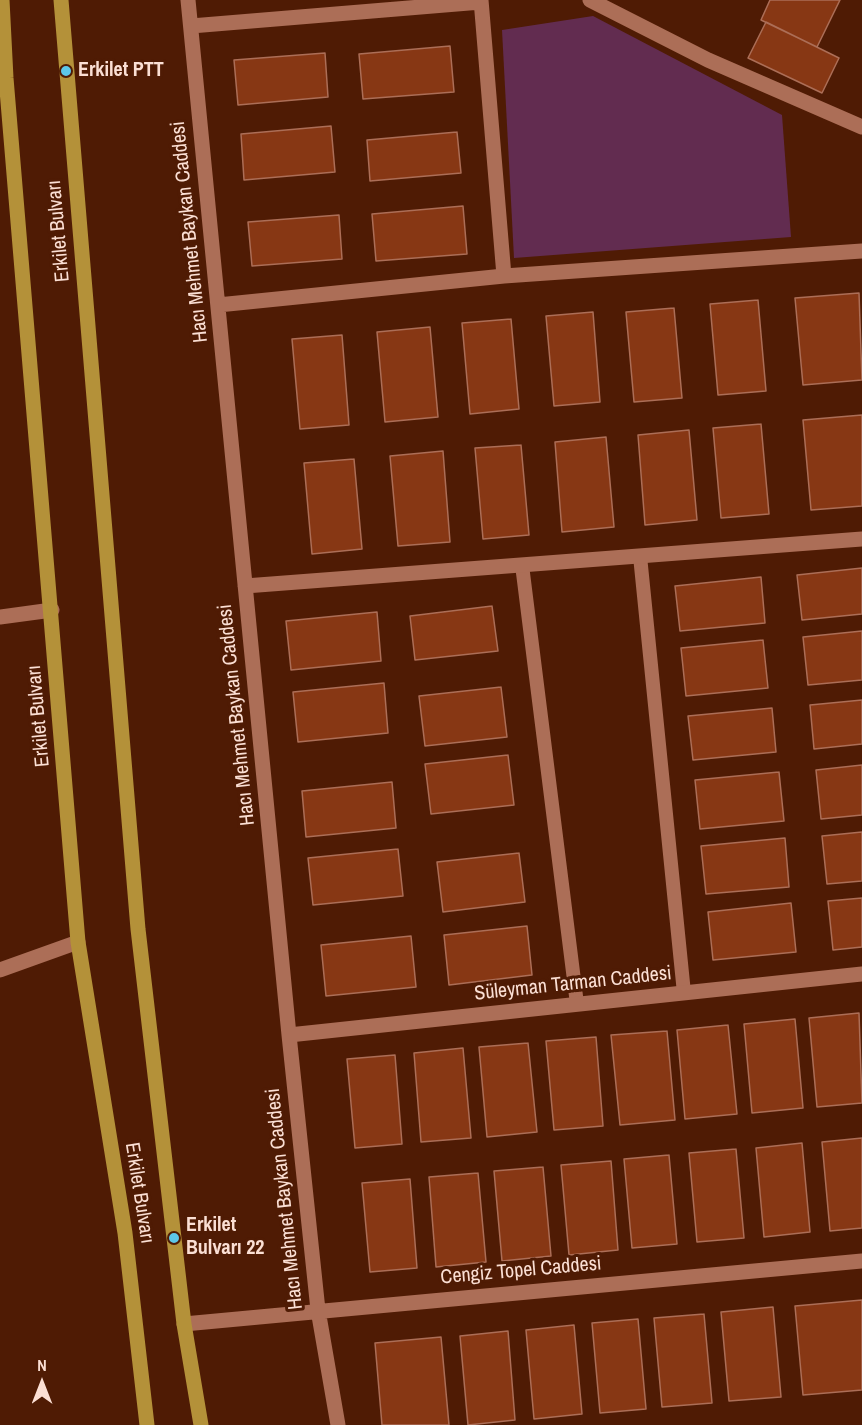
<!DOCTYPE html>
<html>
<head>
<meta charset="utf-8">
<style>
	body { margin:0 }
	#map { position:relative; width:862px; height:1425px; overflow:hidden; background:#4f1b04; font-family:"Archivo Narrow",sans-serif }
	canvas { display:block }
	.north { position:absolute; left:12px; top:1353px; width:60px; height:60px; -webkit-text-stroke:4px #4f1b04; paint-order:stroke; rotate:0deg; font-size:16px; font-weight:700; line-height:24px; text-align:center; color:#fbdfd4 }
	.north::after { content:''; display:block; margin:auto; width:21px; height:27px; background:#fbdfd4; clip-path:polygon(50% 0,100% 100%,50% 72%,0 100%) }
</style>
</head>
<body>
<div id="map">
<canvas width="862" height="1425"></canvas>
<div class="north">N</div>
</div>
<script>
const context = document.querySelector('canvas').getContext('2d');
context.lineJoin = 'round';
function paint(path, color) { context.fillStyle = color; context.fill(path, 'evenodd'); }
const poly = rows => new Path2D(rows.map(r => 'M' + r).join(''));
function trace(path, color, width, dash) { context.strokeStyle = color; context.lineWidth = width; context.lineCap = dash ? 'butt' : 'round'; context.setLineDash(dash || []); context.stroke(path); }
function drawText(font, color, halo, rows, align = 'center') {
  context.font = font + ' "Archivo Narrow",sans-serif'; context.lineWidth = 6; context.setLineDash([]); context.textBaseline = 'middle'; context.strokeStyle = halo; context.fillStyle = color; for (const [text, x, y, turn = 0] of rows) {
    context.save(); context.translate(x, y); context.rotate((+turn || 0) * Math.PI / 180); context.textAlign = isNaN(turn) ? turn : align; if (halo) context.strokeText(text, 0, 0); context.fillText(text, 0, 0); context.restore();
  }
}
const green = poly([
	[593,16,782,115,791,237,514,258,502,30]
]);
const building = poly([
	[770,0,840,0,817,47,761,20,770,0],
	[766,22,839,58,822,93,748,58,766,22],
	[450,46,454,92,363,99,359,54,450,46],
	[325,53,328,97,238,105,234,60,325,53],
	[331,126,335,172,244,180,241,134,331,126],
	[457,132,461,173,370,181,367,140,457,132],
	[463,206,467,254,376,261,372,214,463,206],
	[339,215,342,259,252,266,248,222,339,215],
	[859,293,862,380,803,385,795,298,859,293],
	[758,300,766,391,718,395,710,304,758,300],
	[674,308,682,398,634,402,626,312,674,308],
	[593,312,600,402,554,406,546,316,593,312],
	[511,319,519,409,470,414,462,323,511,319],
	[430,327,438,417,385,422,377,332,430,327],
	[342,335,349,425,300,429,292,339,342,335],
	[862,415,862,506,811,510,803,420,862,415],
	[761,424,769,514,721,518,713,428,761,424],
	[689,430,697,520,645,525,638,435,689,430],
	[606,437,614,527,562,532,555,442,606,437],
	[521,445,529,535,483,539,475,448,521,445],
	[443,451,450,542,398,546,390,456,443,451],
	[354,459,362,549,312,554,304,463,354,459],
	[862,568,862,614,802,620,797,575,862,568],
	[761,577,765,623,680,631,675,586,761,577],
	[492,606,498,651,415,660,410,616,492,606],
	[377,612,381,661,291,670,286,621,377,612],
	[862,631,862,680,808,685,803,637,862,631],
	[763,640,768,688,686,696,681,648,763,640],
	[384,683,388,733,298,742,293,692,384,683],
	[501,687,507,737,425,746,419,696,501,687],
	[862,700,862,744,814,749,810,705,862,700],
	[772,708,776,752,693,760,688,716,772,708],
	[508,755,514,805,431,814,425,764,508,755],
	[862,765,862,815,821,819,816,770,862,765],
	[779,772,784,821,700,829,695,780,779,772],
	[392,782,396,828,306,837,302,791,392,782],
	[862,832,862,881,827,884,822,836,862,832],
	[785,838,789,887,706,894,701,846,785,838],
	[398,849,403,896,313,905,308,858,398,849],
	[519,853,525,902,443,912,437,862,519,853],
	[862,898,862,947,833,950,828,901,862,898],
	[791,903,796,952,713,960,708,912,791,903],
	[527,926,532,975,449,985,444,935,527,926],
	[411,936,416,987,326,996,321,945,411,936],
	[859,1013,862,1103,817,1107,809,1018,859,1013],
	[795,1019,803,1108,752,1113,744,1024,795,1019],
	[728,1025,737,1114,685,1119,677,1030,728,1025],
	[667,1031,675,1120,620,1125,611,1035,667,1031],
	[596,1037,603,1126,554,1130,546,1041,596,1037],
	[528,1043,537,1132,487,1137,479,1047,528,1043],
	[463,1048,471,1138,421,1142,414,1053,463,1048],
	[395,1055,402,1144,355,1148,347,1059,395,1055],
	[862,1138,862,1228,830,1231,822,1142,862,1138],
	[802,1143,810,1232,764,1237,756,1148,802,1143],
	[736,1149,744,1238,697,1242,689,1153,736,1149],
	[669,1155,677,1244,632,1248,624,1159,669,1155],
	[611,1161,618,1250,569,1255,561,1165,611,1161],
	[543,1167,551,1256,502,1261,494,1171,543,1167],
	[478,1173,486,1262,436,1267,429,1177,478,1173],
	[410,1179,417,1268,370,1272,362,1183,410,1179],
	[862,1300,862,1390,803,1395,795,1306,862,1300],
	[773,1307,781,1397,729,1401,721,1312,773,1307],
	[704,1314,712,1403,662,1407,654,1318,704,1314],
	[638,1319,646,1409,600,1413,592,1323,638,1319],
	[574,1325,582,1414,534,1419,526,1330,574,1325],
	[508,1331,515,1420,468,1425,460,1336,508,1331],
	[441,1337,449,1425,382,1425,375,1343,441,1337]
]);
const service = poly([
	[640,556,684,993],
	[522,565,577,1004]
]);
const minor = poly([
	[188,0,289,1035,318,1310,338,1425],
	[481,0,504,276],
	[590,0,708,60,862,127],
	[191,26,481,2],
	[218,305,504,276,862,251],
	[245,586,862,539],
	[0,617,52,610],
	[0,970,78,942],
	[289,1035,862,974],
	[184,1324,862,1261]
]);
const primary = poly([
	[2,0,6,78,78,942,125,1233,147,1425],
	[61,0,138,929,184,1324,201,1425]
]);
const markers = [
	[66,71,6,"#5dc7e8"],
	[174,1238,6,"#5dc7e8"]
];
const poiNames = [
	["Erkilet PTT",78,71],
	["Erkilet",186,1226],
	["Bulvarı 22",186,1249]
];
const streetNames = [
	["Erkilet Bulvarı",59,231,-95],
	["Hacı Mehmet Baykan Caddesi",190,232,-96],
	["Hacı Mehmet Baykan Caddesi",237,715,-96],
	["Erkilet Bulvarı",39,716,-95],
	["Süleyman Tarman Caddesi",573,984,-6],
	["Erkilet Bulvarı",139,1193,81],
	["Hacı Mehmet Baykan Caddesi",285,1199,-96],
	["Cengiz Topel Caddesi",521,1271,-5]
];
paint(green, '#622c50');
paint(building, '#873714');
trace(building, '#ac6e57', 1.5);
trace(service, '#ac6e57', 14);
trace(minor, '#ac6e57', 15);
trace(primary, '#b49139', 15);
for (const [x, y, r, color] of markers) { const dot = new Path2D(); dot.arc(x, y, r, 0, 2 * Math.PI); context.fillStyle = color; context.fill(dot); trace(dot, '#4f1b04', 2); }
drawText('bold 20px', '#fbdfd4', '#4f1b04', poiNames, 'left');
drawText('20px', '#fbdfd4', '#4f1b04', streetNames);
</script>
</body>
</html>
